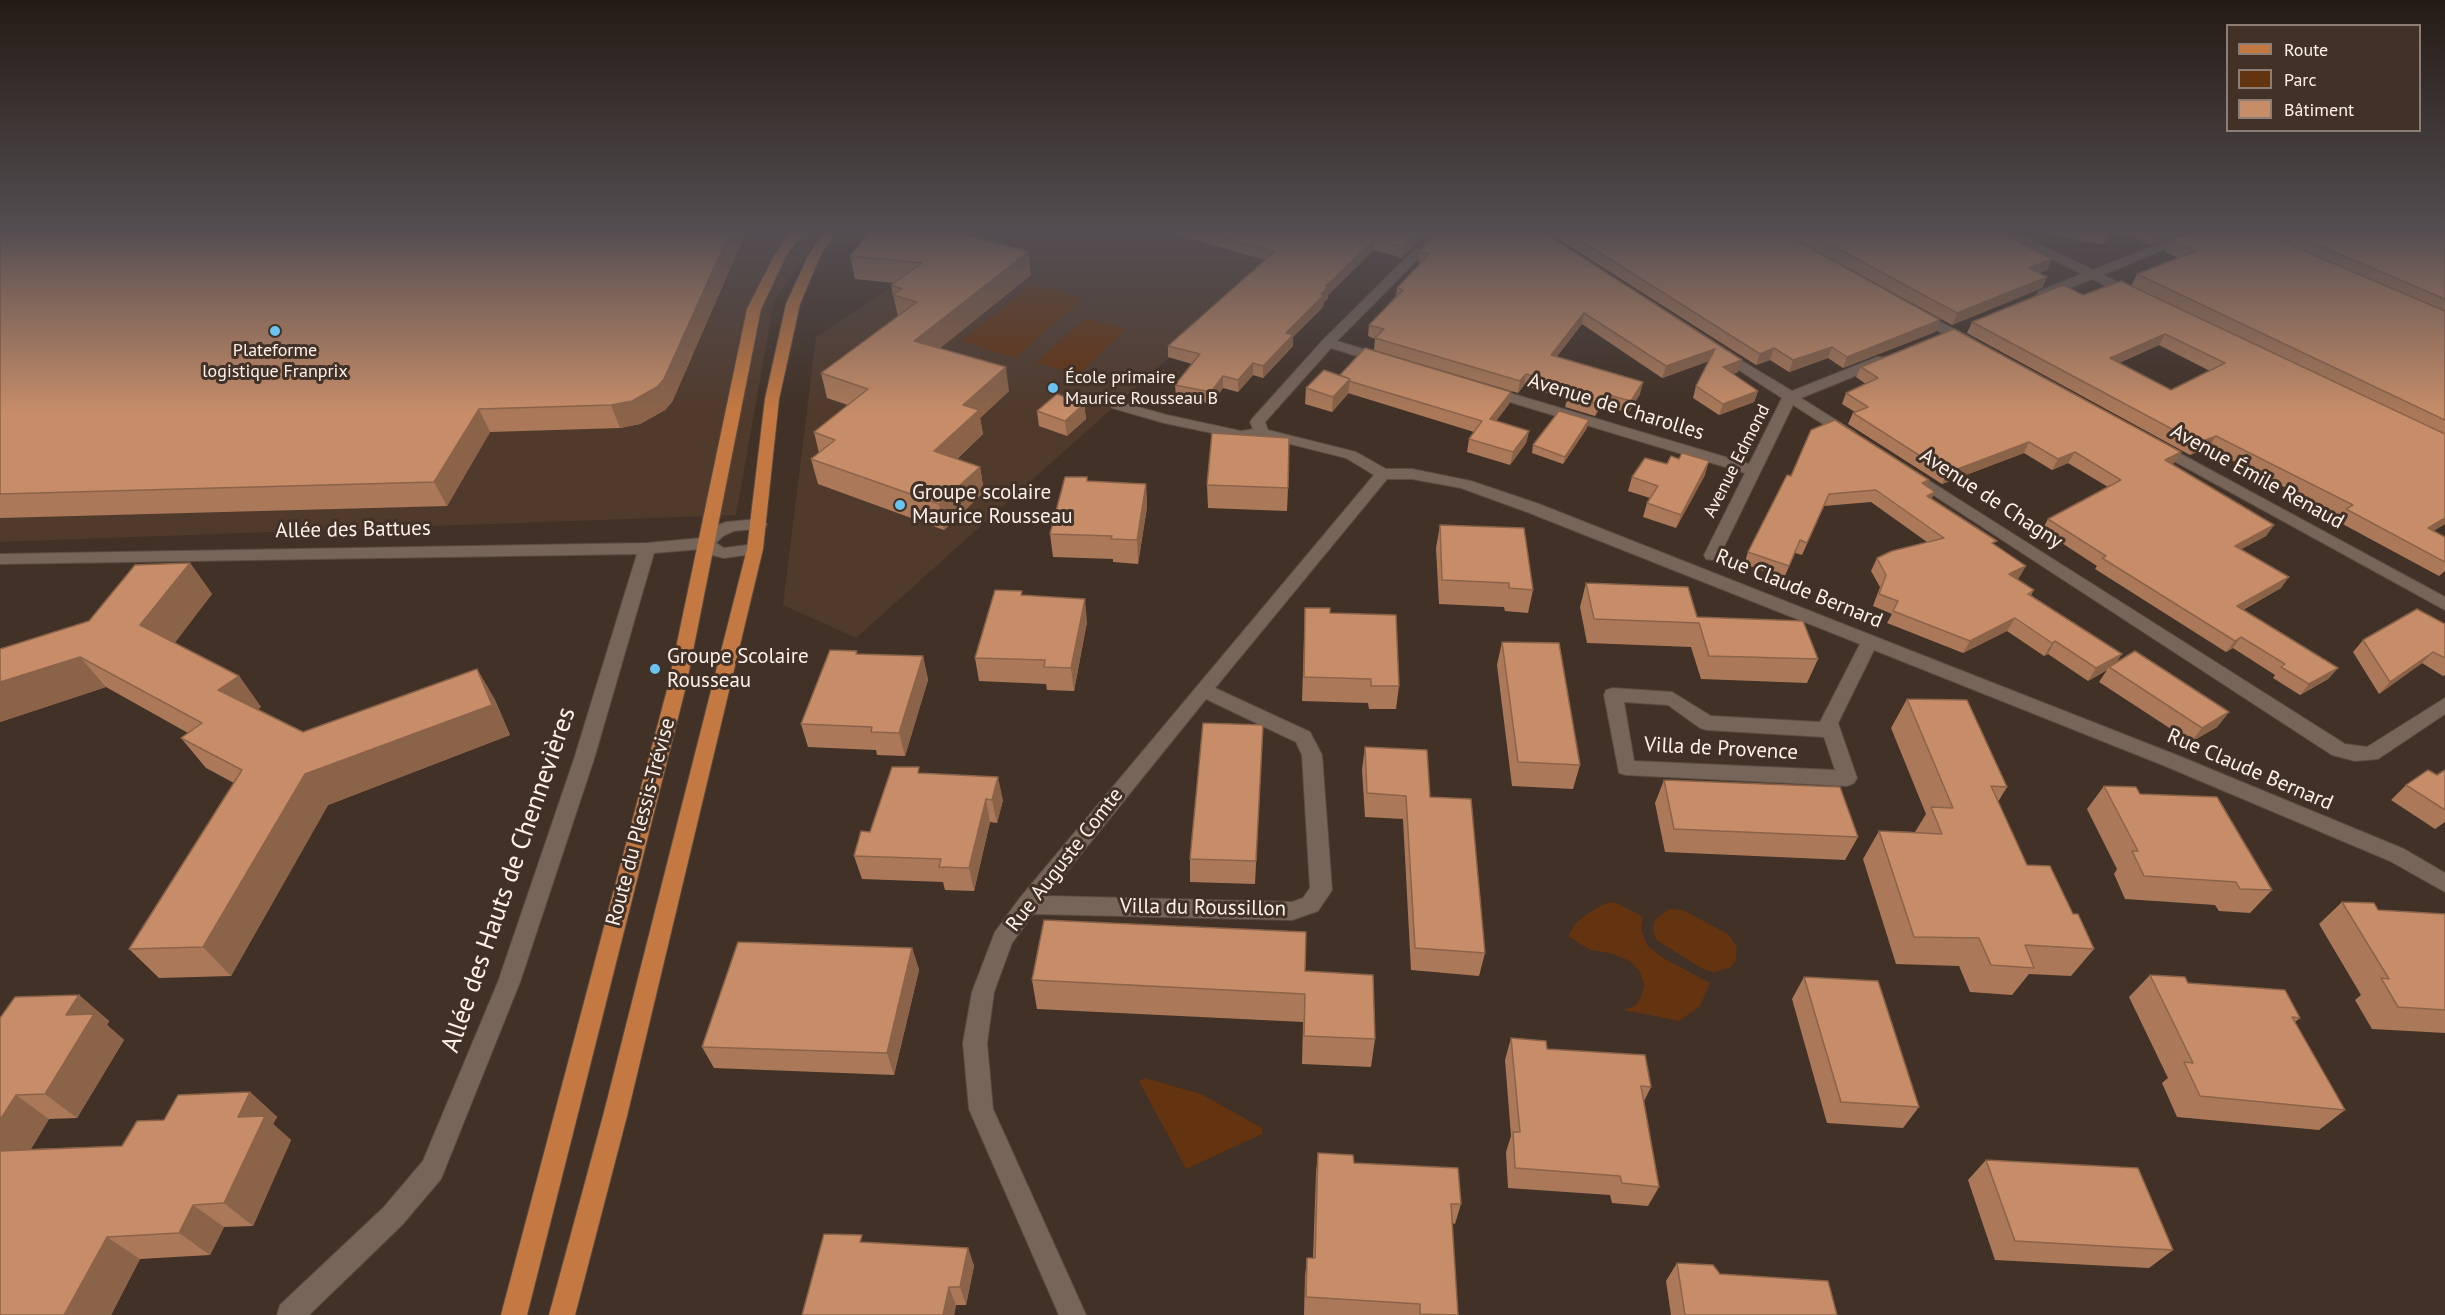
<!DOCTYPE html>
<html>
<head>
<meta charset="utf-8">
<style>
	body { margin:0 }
	#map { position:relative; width:2445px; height:1315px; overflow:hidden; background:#413126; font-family:"PT Sans",sans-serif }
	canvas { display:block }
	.legend { position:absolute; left:2226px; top:24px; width:195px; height:108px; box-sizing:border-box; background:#413126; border:2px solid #8c7e75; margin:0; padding:8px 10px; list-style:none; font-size:18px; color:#fdf2eb }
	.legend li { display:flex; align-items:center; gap:12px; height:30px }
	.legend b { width:30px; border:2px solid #8c7e75 }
</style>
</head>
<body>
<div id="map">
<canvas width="2445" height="1315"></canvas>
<ul class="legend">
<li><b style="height:8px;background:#c57942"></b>Route</li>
<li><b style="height:16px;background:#643310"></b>Parc</li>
<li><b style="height:16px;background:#c78d68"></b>Bâtiment</li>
</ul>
</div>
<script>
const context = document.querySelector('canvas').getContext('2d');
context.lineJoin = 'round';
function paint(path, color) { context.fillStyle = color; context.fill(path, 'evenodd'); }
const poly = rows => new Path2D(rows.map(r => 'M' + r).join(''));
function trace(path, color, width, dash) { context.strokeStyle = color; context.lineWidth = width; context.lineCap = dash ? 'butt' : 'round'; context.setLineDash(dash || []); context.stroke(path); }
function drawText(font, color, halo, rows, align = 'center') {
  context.font = font + ' "PT Sans",sans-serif'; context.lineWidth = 6; context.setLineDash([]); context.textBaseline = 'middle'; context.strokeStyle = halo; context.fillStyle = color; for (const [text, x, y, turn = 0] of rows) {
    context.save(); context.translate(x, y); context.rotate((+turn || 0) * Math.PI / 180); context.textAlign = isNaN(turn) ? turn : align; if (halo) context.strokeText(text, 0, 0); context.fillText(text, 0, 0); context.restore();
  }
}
const built = poly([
	[0,230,824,230,774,301,736,515,0,542],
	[979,230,1311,230,856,638,783,605,816,337]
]);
const green = poly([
	[1032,284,1083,298,1015,358,961,341],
	[1086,318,1126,329,1078,375,1036,362],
	[1615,902,1643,917,1641,929,1647,945,1663,958,1710,983,1700,1006,1679,1021,1624,1010,1635,1006,1641,997,1644,984,1640,972,1630,961,1610,953,1590,950,1568,936,1575,924,1587,914,1604,904],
	[1669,909,1683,910,1728,934,1737,947,1736,960,1730,968,1713,972,1703,969,1656,940,1653,929,1655,920],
	[1145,1078,1201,1094,1262,1128,1262,1134,1186,1169,1139,1081]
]);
const minor = poly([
	[1434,230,1447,230,1337,341,1389,357,1391,360,1389,363,1379,363,1331,348,1265,422,1268,430,1356,452,1386,469,1412,469,1471,481,1539,504,1876,637,2179,756,2404,849,2445,873,2445,892,2390,861,2165,766,1874,650,1838,723,1857,778,1854,783,1847,786,1626,775,1619,773,1604,695,1606,690,1613,688,1672,692,1711,716,1820,722,1860,644,1527,512,1461,488,1412,479,1387,479,1215,688,1310,732,1322,755,1332,890,1318,911,1292,920,1033,914,1012,943,994,992,987,1043,993,1109,1086,1315,1059,1315,969,1109,963,1043,972,992,995,932,1019,899,1374,475,1346,458,1262,437,1241,439,1164,423,1112,408,1110,405,1117,401,1167,415,1241,431,1253,429,1250,422,1252,419,1323,340,1434,230],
	[1206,699,1296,742,1302,755,1310,888,1303,898,1292,902,1047,896,1206,699],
	[1624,702,1668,705,1700,728,1707,730,1824,737,1835,770,1634,761,1624,702],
	[1995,230,2011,230,2093,270,2193,230,2210,230,2103,275,2139,292,2141,295,2134,299,2092,279,2049,297,2039,297,2037,294,2039,291,2082,274,1995,230],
	[1916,309,1975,340,1977,343,1970,347,1965,346,1911,316,1909,313,1916,309],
	[1719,347,1792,391,1877,357,1887,357,1889,360,1887,363,1801,398,1855,432,1857,435,1855,438,1845,438,1793,405,1720,555,1718,559,1712,560,1706,559,1704,555,1745,473,1483,394,1481,391,1483,388,1493,388,1749,464,1782,398,1714,354,1712,351,1719,347],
	[2157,441,2445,597,2445,610,2152,449,2149,446,2152,443,2157,441],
	[1906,466,2345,744,2367,747,2445,698,2445,714,2378,759,2355,761,2332,755,1901,474,1898,471,1901,468,1906,466],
	[759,519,767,524,765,528,734,531,723,536,716,543,724,548,755,544,761,545,763,549,761,553,724,558,707,554,702,549,654,553,594,759,520,982,441,1179,402,1225,309,1315,277,1315,280,1305,384,1207,423,1161,498,982,574,759,637,554,0,564,0,554,647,543,701,538,711,528,726,522,759,519]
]);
const major = poly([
	[793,230,805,230,786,256,761,309,686,686,527,1315,501,1315,668,686,747,309,774,256,793,230],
	[826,230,838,230,821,254,800,304,779,399,763,549,627,1116,575,1315,549,1315,603,1116,747,549,765,399,786,304,809,254,826,230]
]);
const wall = poly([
	[0,230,747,230,672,402,665,410,640,424,620,428,490,432,447,506,0,518],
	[871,230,979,230,970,236,1028,252,1031,275,940,348,1009,391,980,418,983,434,957,459,980,467,984,492,944,530,818,484,811,459,819,453,814,432,848,405,827,398,821,373,898,317,891,285,894,283,855,279,850,256],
	[1161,230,1431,230,1402,258,1374,250,1328,295,1328,298,1324,302,1323,307,1293,337,1293,346,1263,378,1253,375,1238,392,1223,388,1211,404,1176,396,1175,385,1192,364,1168,357,1168,346,1265,260],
	[1440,230,1738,372,1733,374,1758,391,1754,402,1719,415,1693,398,1696,386,1709,361,1662,378,1582,324,1556,357,1640,394,1628,413,1602,405,1595,416,1565,407,1567,400,1524,385,1518,393,1374,350,1375,339,1368,336,1369,325,1396,296,1397,288,1421,263,1418,263,1419,252],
	[1544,230,1778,230,1940,320,1935,332,1843,368,1828,358,1789,372,1770,360,1756,365],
	[1779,230,1994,230,2052,259,2047,270,2039,273,2047,277,2042,288,1952,325],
	[2030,230,2187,230,2150,245,2131,236,2126,238,2109,231,2109,234,2103,245],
	[2196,230,2445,230,2445,524,2433,531,2445,537,2445,571,2439,576,2337,521,2341,516,2208,448,2190,455,1967,333,1972,322,2083,295,2131,286,2137,274,2179,258,2165,252,2171,240],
	[2159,345,2210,371,2171,390,2119,363],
	[1861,367,2181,452,2174,463,2172,464,2274,525,2266,536,2241,549,2281,588,2243,610,2338,668,2328,679,2300,695,2273,678,2275,675,2233,648,2226,652,2095,569,2097,566,2042,530,2048,519,2108,487,2068,463,2052,470,2024,453,1942,484,1848,424,1853,413,1855,412,1842,404,1846,393,1866,384,1856,377],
	[1340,375,1511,392,1509,404,1496,421,1529,431,1526,443,1510,465,1467,452,1469,439,1474,432,1348,393,1332,412,1305,404,1306,388],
	[1084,404,1086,419,1067,436,1039,426,1037,411],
	[1587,428,1563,464,1532,453,1533,445],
	[1705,475,1676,528,1643,517,1647,503,1650,498,1628,491,1632,477],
	[1791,476,1929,480,1926,486,1932,499,1995,545,2019,578,2017,579,2034,590,2031,595,2116,663,2229,712,2217,727,2191,742,2099,682,2107,670,2088,681,2048,654,2044,656,2007,631,1963,653,1887,623,1892,614,1873,606,1880,587,1871,571,1877,558,1927,542,1871,502,1824,506,1802,555,1795,553,1784,578,1744,564,1748,552],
	[1088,481,1146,484,1147,507,1138,564,1113,562,1113,559,1053,557,1050,534],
	[1207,485,1288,488,1287,511,1208,508],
	[1440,525,1533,590,1528,613,1505,611,1504,607,1439,604,1436,548],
	[190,563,212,594,174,643,239,676,261,707,258,709,303,732,477,669,495,700,510,735,328,805,231,976,159,978,129,949,234,783,206,768,181,738,188,733,106,687,0,722,89,621],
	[1586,583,1697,617,1818,659,1807,683,1701,679,1691,647,1587,643,1580,607],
	[1023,596,1087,622,1074,691,1047,690,1046,684,979,681,975,658],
	[1305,608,1330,613,1399,686,1396,709,1369,709,1368,703,1302,701],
	[2445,624,2445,675,2443,676,2422,663,2379,694,2353,652,2363,640],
	[1502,642,1580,765,1573,789,1512,786,1497,665],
	[858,654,923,656,928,680,905,756,877,755,876,750,808,747,801,724],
	[1907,699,2007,787,1998,802,2027,865,2073,914,2094,949,2071,976,2029,974,2012,995,1970,992,1959,966,1896,964,1863,859,1879,831,1915,832,1926,814,1891,728],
	[1365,747,1430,797,1485,953,1479,976,1411,970,1403,819,1365,817,1362,770],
	[1262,748,1255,884,1190,882,1190,859],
	[2445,770,2445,822,2435,829,2391,800,2406,785,2437,775],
	[921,773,1003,800,997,823,990,822,974,891,945,890,943,882,862,879,854,856,870,832],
	[1664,780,1858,837,1845,860,1665,852,1655,803],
	[2104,786,2140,794,2272,890,2250,913,2219,911,2215,905,2125,899,2114,874,2117,869,2087,809],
	[2342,902,2378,910,2445,914,2445,1033,2372,1029,2355,1000,2361,995,2319,924],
	[912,948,919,970,894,1075,714,1068,702,1047],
	[1305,971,1375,1039,1371,1067,1302,1064,1303,1022,1037,1009,1032,980],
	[2150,975,2188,983,2300,1018,2295,1022,2345,1110,2319,1130,2177,1117,2162,1083,2168,1078,2129,997],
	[1804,977,1919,1107,1903,1128,1827,1123,1792,999],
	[79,995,109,1021,107,1025,124,1040,77,1118,49,1119,31,1149,122,1146,164,1120,250,1092,277,1117,273,1124,291,1140,253,1226,224,1227,210,1255,140,1259,111,1315,0,1315,0,1018],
	[1511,1038,1547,1049,1651,1087,1644,1101,1659,1187,1648,1206,1612,1203,1610,1195,1508,1188,1506,1152,1511,1136,1505,1060],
	[1318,1153,1354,1163,1461,1204,1455,1224,1452,1223,1458,1315,1304,1315,1305,1276,1307,1258,1313,1258,1316,1173],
	[1986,1160,2173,1250,2149,1268,1995,1260,1968,1180],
	[865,1242,968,1248,974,1266,966,1305,956,1305,954,1315,802,1315],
	[1677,1263,1720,1274,1837,1315,1671,1315,1666,1281]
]);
const shadedWall = poly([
	[731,230,747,230,672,402,665,410,640,424,620,428,611,405],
	[943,230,979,230,946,251],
	[1421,230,1431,230,1402,258,1403,247],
	[2130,230,2135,230,2131,236,2126,238],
	[2165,230,2187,230,2150,245,2156,234],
	[1375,239,1374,250,1328,295,1328,298,1324,302,1323,307,1293,337,1293,346,1263,378,1263,366,1286,333,1321,294,1326,286],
	[1028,252,1031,275,919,365,914,341],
	[2052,259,2047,270,2024,279,2029,268],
	[2047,277,2042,288,1952,325,1957,313],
	[1584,313,1582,324,1549,367,1551,355],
	[1940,320,1935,332,1843,368,1847,357],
	[2165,334,2159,345,2103,370,2110,358],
	[1832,347,1828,358,1789,372,1793,360],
	[1774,348,1770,360,1756,365,1760,354],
	[1715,349,1712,360,1662,378,1666,366],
	[1742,360,1738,372,1719,379,1723,367],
	[1253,363,1253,375,1238,392,1238,380],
	[1006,367,1009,391,980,418,983,434,938,476,934,451,963,405],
	[1526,374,1524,385,1518,393,1520,381],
	[1223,376,1223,388,1211,404,1211,392],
	[1350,379,1348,394,1332,412,1333,397],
	[1643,382,1640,394,1628,413,1631,401],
	[1758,391,1754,402,1719,415,1723,404],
	[1511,392,1509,404,1488,431,1490,419],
	[1605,394,1602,405,1595,416,1598,404],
	[1084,404,1086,419,1067,436,1065,421],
	[479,409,490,432,447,506,434,482],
	[1589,420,1587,428,1563,464,1565,457],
	[1529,431,1526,443,1510,465,1513,452],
	[2216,436,2208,448,2190,455,2198,443],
	[2029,442,2024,453,1942,484,1947,473],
	[2075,452,2068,463,2052,470,2058,459],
	[2181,452,2174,463,2158,471,2165,460],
	[1709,461,1705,475,1676,528,1681,515],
	[980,467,984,492,944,530,939,504],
	[1929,480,1923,492,1922,483],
	[1146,484,1147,507,1138,564,1137,540],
	[1935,492,1929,504,1927,496],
	[2445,518,2445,524,2418,540,2428,528],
	[2274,525,2266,536,2227,557,2235,546],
	[190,563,212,594,165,656,140,625],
	[2026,566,2019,578,2002,587,2009,574],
	[2289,577,2281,588,2229,617,2237,606],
	[1085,599,1087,622,1074,691,1071,668],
	[2015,618,2007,631,1963,653,1970,641],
	[2241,637,2233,648,2226,652,2235,641],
	[2055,641,2048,654,2044,656,2052,643],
	[2433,652,2422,663,2379,694,2390,682],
	[2122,654,2114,666,2109,667,2107,670,2088,681,2096,668],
	[923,656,928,680,905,756,899,733],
	[80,657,106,687,0,722,0,682],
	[2338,668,2328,679,2300,695,2309,684],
	[477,669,495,700,510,735,328,805,231,976,203,947,305,774],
	[239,676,261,707,242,721,218,690],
	[2229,712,2217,727,2191,742,2202,728],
	[998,777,1003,800,997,823,992,800],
	[986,799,990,822,974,891,969,868],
	[912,948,919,970,894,1075,887,1053],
	[79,995,109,1021,107,1025,124,1040,77,1118,45,1094,66,1015],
	[250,1092,277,1117,273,1124,291,1140,253,1226,224,1203,238,1117],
	[16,1095,49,1119,15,1175,0,1165,0,1120],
	[193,1205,224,1227,210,1255,179,1233],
	[107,1237,140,1259,111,1315,64,1315],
	[968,1248,974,1266,966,1305,960,1287],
	[949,1287,956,1305,954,1315,943,1315]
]);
const building = poly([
	[0,230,731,230,664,379,657,387,632,401,611,405,479,409,434,482,0,494,0,230],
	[871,230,949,230,1028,252,914,341,1006,367,963,405,979,410,934,451,980,467,939,504,811,459,835,440,814,432,868,389,821,373,917,302,893,295,902,289,891,285,922,263,850,256,871,230],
	[1199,230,1421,230,1403,247,1375,239,1326,286,1328,287,1321,294,1324,295,1286,333,1293,335,1263,366,1253,363,1238,380,1223,376,1211,392,1175,385,1200,354,1168,346,1274,252,1199,230],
	[1440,230,1540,230,1742,360,1723,367,1758,391,1723,404,1696,386,1715,349,1666,366,1584,313,1551,355,1643,382,1631,401,1605,394,1598,404,1568,395,1572,389,1526,374,1520,381,1375,338,1384,329,1369,325,1403,290,1397,288,1429,254,1419,252,1440,230],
	[1564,230,1778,230,1940,320,1847,357,1832,347,1793,360,1774,348,1760,354,1564,230],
	[1803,230,1994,230,2052,259,2029,268,2047,277,1957,313,1803,230],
	[2090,230,2109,230,2109,234,2090,230],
	[2148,230,2165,230,2156,234,2148,230],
	[2196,230,2255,230,2445,311,2445,420,2137,274,2196,251,2171,240,2196,230],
	[2283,230,2445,230,2445,299,2283,230],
	[2121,281,2445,434,2445,518,2428,528,2445,537,2445,562,2346,509,2353,505,2216,436,2198,443,1972,322,2063,285,2083,295,2121,281],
	[2165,334,2225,363,2171,390,2110,358,2165,334],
	[1954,329,2181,452,2165,460,2274,525,2235,546,2289,577,2237,606,2338,668,2309,684,2281,667,2285,664,2241,637,2235,641,2102,558,2106,556,2048,519,2121,480,2075,452,2058,459,2029,442,1947,473,1853,413,1868,407,1846,393,1878,378,1861,367,1954,329],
	[1365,348,1511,392,1490,419,1529,431,1513,452,1469,439,1482,421,1349,381,1350,379,1340,375,1365,348],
	[1324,370,1350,379,1333,397,1306,388,1324,370],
	[1057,394,1084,404,1065,421,1037,411,1057,394],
	[1559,411,1589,420,1565,457,1533,445,1559,411],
	[1835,420,1929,480,1922,483,1935,492,1927,496,1997,541,1992,543,2026,566,2009,574,2034,590,2028,594,2122,654,2096,668,2055,641,2052,643,2015,618,1970,641,1893,611,1898,601,1879,594,1886,575,1877,558,1892,551,1944,538,1876,490,1829,494,1807,543,1800,540,1789,566,1748,552,1787,475,1791,476,1811,430,1835,420],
	[1212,433,1289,438,1288,488,1207,485,1212,433],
	[1682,453,1709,461,1681,515,1647,503,1658,486,1632,477,1645,458,1667,464,1671,456,1679,459,1682,453],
	[1065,477,1087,477,1087,481,1146,484,1137,540,1111,539,1112,536,1050,534,1065,477],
	[1440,525,1524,528,1533,590,1509,588,1509,583,1442,580,1440,525],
	[190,563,140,625,239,676,218,690,303,732,477,669,492,705,305,774,203,947,129,949,242,770,181,738,202,723,80,657,0,682,0,649,89,621,135,565,190,563],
	[1586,583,1688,587,1697,617,1803,621,1818,659,1709,656,1699,623,1594,619,1586,583],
	[995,590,1022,591,1021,595,1085,599,1071,668,1044,667,1045,660,975,658,995,590],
	[1305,608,1330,608,1330,613,1396,615,1399,686,1371,686,1371,679,1304,677,1305,608],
	[2417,609,2445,624,2445,658,2433,652,2390,682,2363,640,2417,609],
	[1502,642,1559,643,1580,765,1518,762,1502,642],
	[830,650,857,651,856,654,923,656,899,733,871,732,872,727,801,724,830,650],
	[2135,651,2229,712,2202,728,2109,667,2135,651],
	[1907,699,1967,700,2007,787,1991,786,2027,865,2050,866,2073,914,2078,914,2094,949,2025,945,2034,968,1991,965,1979,938,1914,937,1879,831,1942,834,1931,807,1953,808,1907,699],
	[1203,723,1263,725,1256,861,1190,859,1203,723],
	[1365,747,1427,750,1430,797,1471,799,1485,953,1415,948,1406,796,1367,793,1365,747],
	[892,767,919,767,918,773,998,777,992,800,986,799,969,868,939,867,941,859,854,856,861,831,870,832,892,767],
	[2428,770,2437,775,2445,770,2445,810,2406,785,2428,770],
	[1664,780,1840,787,1858,837,1674,829,1664,780],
	[2104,786,2136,787,2140,794,2217,797,2272,890,2240,889,2236,882,2144,876,2132,851,2138,851,2104,786],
	[2342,902,2374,903,2378,910,2445,914,2445,1010,2398,1007,2381,978,2389,979,2342,902],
	[1044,920,1306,932,1305,971,1373,975,1375,1039,1304,1036,1305,994,1032,980,1044,920],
	[738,942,912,948,887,1053,702,1047,738,942],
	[2150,975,2185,977,2188,983,2285,990,2300,1018,2292,1017,2345,1110,2200,1096,2184,1062,2193,1063,2150,975],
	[1804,977,1878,981,1919,1107,1841,1102,1804,977],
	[79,995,66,1015,94,1014,45,1094,16,1095,0,1120,0,1018,15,997,79,995],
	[1511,1038,1546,1041,1547,1049,1645,1055,1651,1087,1641,1086,1659,1187,1622,1183,1620,1176,1515,1168,1513,1132,1520,1132,1511,1038],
	[250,1092,238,1117,265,1116,224,1203,193,1205,179,1233,107,1237,64,1315,0,1315,0,1151,122,1146,137,1121,164,1120,178,1095,250,1092],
	[1318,1153,1353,1155,1354,1163,1458,1168,1461,1204,1451,1204,1458,1315,1420,1314,1420,1304,1306,1297,1307,1258,1315,1258,1318,1153],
	[1986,1160,2138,1168,2173,1250,2015,1241,1986,1160],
	[824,1234,862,1235,860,1242,968,1248,960,1287,949,1287,943,1315,802,1315,824,1234],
	[1677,1263,1713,1265,1720,1274,1828,1281,1837,1315,1685,1315,1677,1263]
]);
const markers = [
	[275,331,6,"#6ac3f1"],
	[1053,388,6,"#6ac3f1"],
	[900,505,6,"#6ac3f1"],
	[655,669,6,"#6ac3f1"]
];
const farPoinames = [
	["Plateforme",275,351],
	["logistique Franprix",275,372],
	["École primaire",1065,378,"left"],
	["Maurice Rousseau B",1065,399,"left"]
];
const farStreetnames = [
	["Avenue Edmond",1737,461,-63]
];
const streetNames = [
	["Avenue de Charolles",1616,407,17],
	["Avenue Émile Renaud",2257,477,29],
	["Avenue de Chagny",1991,499,33],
	["Allée des Battues",353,530,-1],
	["Rue Claude Bernard",1799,589,22],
	["Villa de Provence",1721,749,3],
	["Rue Claude Bernard",2250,770,23],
	["Route du Plessis-Trévise",641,822,-75],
	["Rue Auguste Comte",1065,860,-52],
	["Villa du Roussillon",1203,908,1]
];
const poiNames = [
	["Groupe scolaire",912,493],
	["Maurice Rousseau",912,517],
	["Groupe Scolaire",667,657],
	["Rousseau",667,681]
];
const nearStreetnames = [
	["Allée des Hauts de Chennevières",509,880,-71]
];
paint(built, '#503a2c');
paint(green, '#643310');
trace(minor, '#5a4c44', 2);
trace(major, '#5a4c44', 2);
paint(minor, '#786559');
paint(major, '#c57942');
paint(wall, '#ab7959');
paint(shadedWall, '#8b6349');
paint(building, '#c78d68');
trace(building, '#8b6349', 1.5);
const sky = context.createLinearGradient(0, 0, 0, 414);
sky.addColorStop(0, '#241b15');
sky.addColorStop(0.56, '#544e52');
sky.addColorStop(1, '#544e5200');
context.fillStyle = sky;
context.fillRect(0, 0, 2445, 414);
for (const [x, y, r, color] of markers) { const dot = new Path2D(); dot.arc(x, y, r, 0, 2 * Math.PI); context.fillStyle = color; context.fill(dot); trace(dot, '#413126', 2); }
drawText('18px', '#fdf2eb', '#413126', farPoinames);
drawText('18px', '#fdf2eb', '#413126', farStreetnames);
drawText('21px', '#fdf2eb', '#413126', streetNames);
drawText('21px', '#fdf2eb', '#413126', poiNames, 'left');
drawText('26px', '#fdf2eb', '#413126', nearStreetnames);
</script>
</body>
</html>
